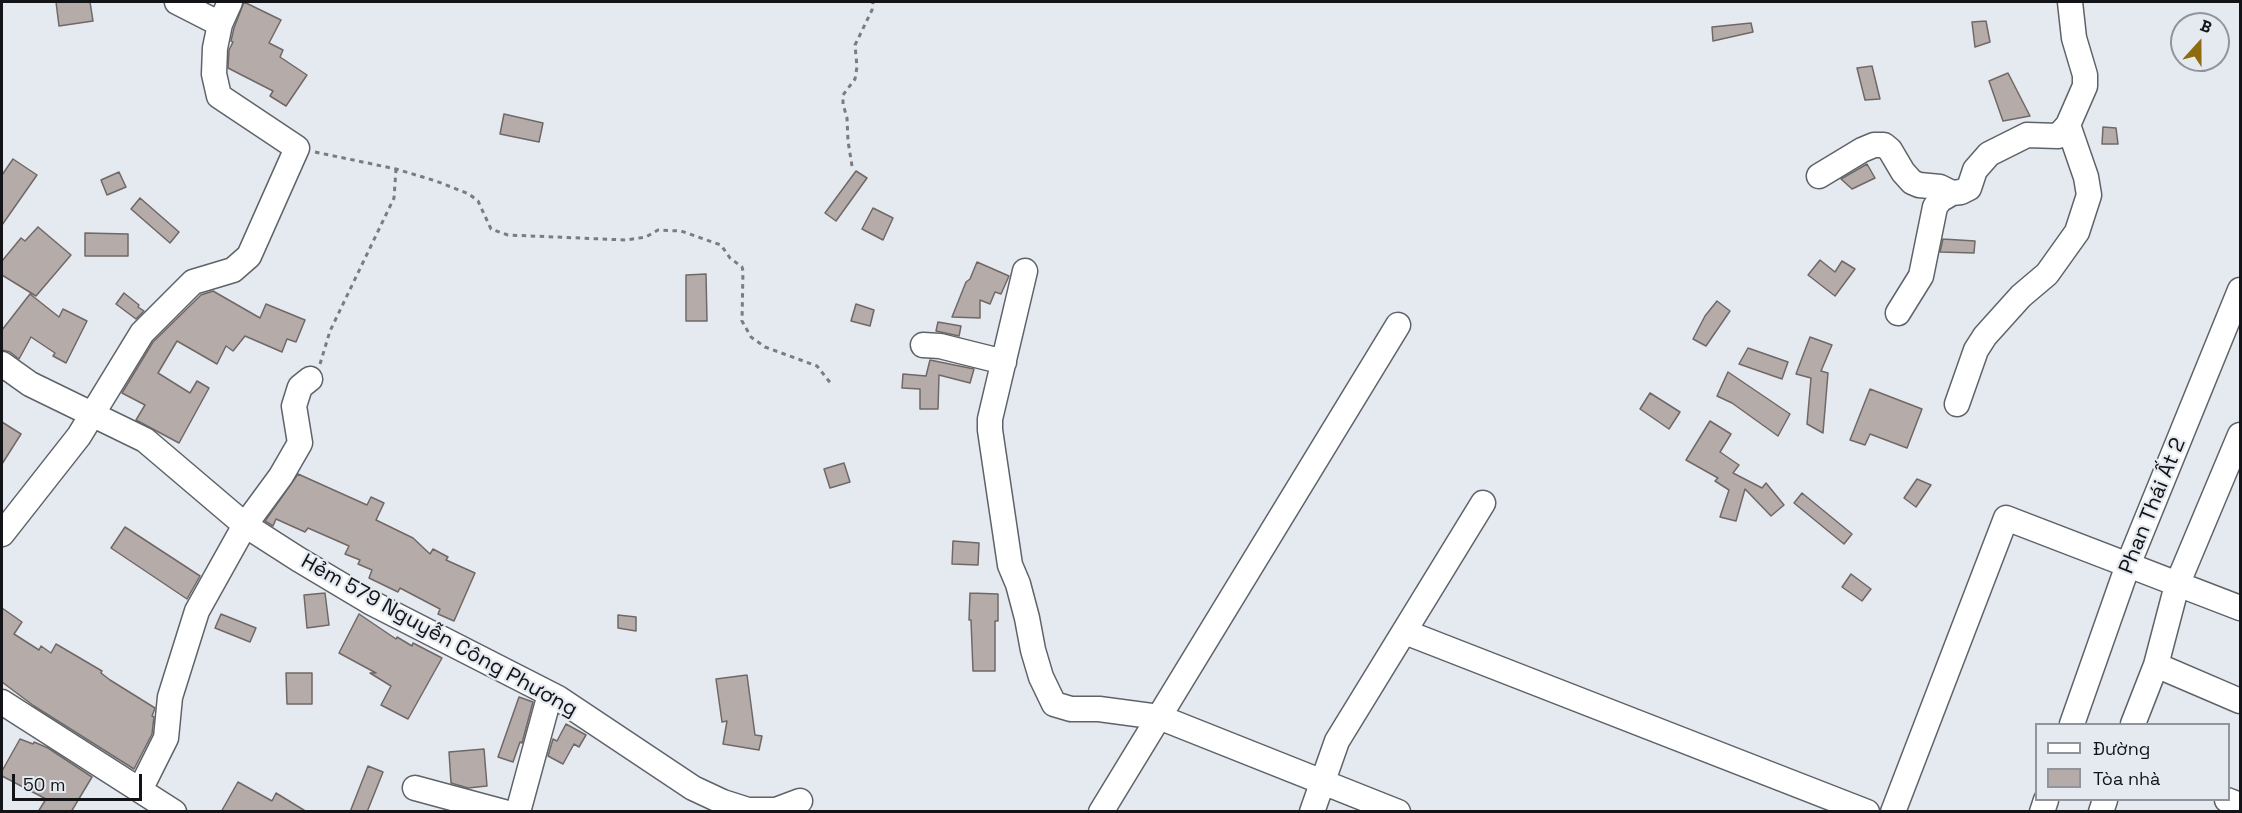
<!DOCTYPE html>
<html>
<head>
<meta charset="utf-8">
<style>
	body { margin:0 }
	#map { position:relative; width:2242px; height:813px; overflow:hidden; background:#e5eaf1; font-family:"Space Grotesk",sans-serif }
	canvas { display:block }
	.frame { position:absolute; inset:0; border:3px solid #131417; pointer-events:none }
	.legend { position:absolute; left:2035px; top:723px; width:195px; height:78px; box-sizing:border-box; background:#e5eaf1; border:2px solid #91949a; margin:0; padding:8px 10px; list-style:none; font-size:18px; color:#131417 }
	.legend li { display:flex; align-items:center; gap:12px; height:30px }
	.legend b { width:30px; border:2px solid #91949a }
	.north { position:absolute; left:2170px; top:12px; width:60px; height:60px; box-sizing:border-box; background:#e5eaf1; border:2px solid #91949a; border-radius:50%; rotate:21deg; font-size:16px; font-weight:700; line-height:24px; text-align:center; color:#131417 }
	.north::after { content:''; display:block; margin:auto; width:21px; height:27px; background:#8e6b0e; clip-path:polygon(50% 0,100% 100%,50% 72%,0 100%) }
	.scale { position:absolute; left:12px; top:774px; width:130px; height:27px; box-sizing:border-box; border:3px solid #131417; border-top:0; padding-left:8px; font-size:18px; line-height:21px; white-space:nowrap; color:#131417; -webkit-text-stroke:4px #e5eaf1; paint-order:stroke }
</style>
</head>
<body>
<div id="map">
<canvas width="2242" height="813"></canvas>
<div class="frame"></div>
<ul class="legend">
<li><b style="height:8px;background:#fff"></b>Đường</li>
<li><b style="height:16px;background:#b5acaa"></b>Tòa nhà</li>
</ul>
<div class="north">B</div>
<div class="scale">50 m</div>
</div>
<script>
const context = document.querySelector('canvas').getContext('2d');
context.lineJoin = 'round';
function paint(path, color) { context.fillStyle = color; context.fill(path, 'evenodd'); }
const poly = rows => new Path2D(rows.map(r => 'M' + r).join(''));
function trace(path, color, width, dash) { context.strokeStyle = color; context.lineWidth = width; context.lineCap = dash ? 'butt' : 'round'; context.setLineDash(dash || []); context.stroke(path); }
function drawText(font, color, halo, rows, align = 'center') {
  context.font = font + ' "Space Grotesk",sans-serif'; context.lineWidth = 4.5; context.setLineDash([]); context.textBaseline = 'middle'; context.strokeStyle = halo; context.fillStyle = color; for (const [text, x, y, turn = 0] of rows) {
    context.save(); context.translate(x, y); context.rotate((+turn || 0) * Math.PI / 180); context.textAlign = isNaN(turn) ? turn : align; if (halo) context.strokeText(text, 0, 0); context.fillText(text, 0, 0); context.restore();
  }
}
const building = poly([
	[56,2,90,2,93,21,59,26,56,2],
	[244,2,281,20,269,43,283,50,280,57,307,75,286,106,270,96,273,91,228,68,229,50,233,42,231,41,234,28,244,2],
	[1986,21,1990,42,1975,47,1972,22,1986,21],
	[1751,23,1753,32,1713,41,1712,27,1751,23],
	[1872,66,1880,99,1865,100,1857,68,1872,66],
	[2008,73,2030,116,2003,121,1989,81,2008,73],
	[504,114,543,123,539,142,500,134,504,114],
	[2103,127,2116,128,2118,144,2102,144,2103,127],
	[13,159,37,175,2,225,2,175,13,159],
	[1867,164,1875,178,1852,189,1841,179,1867,164],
	[856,171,867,178,836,221,825,213,856,171],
	[119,172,126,187,107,195,101,180,119,172],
	[140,198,179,232,170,243,131,209,140,198],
	[873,208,893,218,883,240,862,229,873,208],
	[38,227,71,255,36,296,2,275,2,261,21,238,25,241,38,227],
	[85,233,128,234,128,256,85,256,85,233],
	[1943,239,1975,241,1974,253,1940,252,1943,239],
	[1820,260,1835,272,1842,261,1855,269,1835,296,1808,275,1820,260],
	[977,262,1009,276,1001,294,995,292,990,304,980,300,980,318,952,317,966,282,970,279,977,262],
	[706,274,707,321,686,321,686,275,706,274],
	[213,291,260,318,266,304,305,320,296,342,287,339,282,352,245,336,233,351,226,346,217,364,177,341,158,373,190,393,197,381,209,388,179,443,136,420,145,405,122,393,153,342,201,295,213,291],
	[124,293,139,305,138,307,144,311,136,319,116,304,124,293],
	[30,294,59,317,63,309,87,321,66,363,53,356,55,353,31,337,19,359,10,352,2,350,2,330,30,294],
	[1717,301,1730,311,1706,346,1693,339,1705,316,1717,301],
	[856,304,874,310,870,326,851,321,856,304],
	[938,322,961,326,959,336,936,331,938,322],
	[1810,337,1832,345,1821,371,1828,373,1823,433,1807,424,1811,378,1796,374,1810,337],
	[1748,348,1788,362,1782,379,1739,364,1748,348],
	[930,360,974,369,970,383,939,375,938,409,920,409,920,389,902,388,903,374,926,376,930,360],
	[1728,372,1790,414,1778,436,1732,403,1717,396,1728,372],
	[1870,389,1922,409,1907,448,1870,434,1865,445,1850,440,1870,389],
	[1650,393,1680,412,1669,429,1640,409,1650,393],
	[1710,421,1731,434,1720,452,1739,465,1733,473,1762,488,1766,483,1784,505,1771,516,1745,489,1736,521,1720,517,1729,490,1715,481,1718,478,1686,460,1710,421],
	[2,422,21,434,2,464,2,422],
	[844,463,850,482,830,488,824,469,844,463],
	[298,474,367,505,371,497,384,503,376,520,413,538,430,554,433,549,448,557,446,560,475,573,454,621,438,614,440,609,400,588,398,592,369,578,372,570,358,564,360,560,345,554,349,546,308,528,305,532,276,519,273,526,265,521,298,474],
	[1917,479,1931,485,1916,507,1904,498,1917,479],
	[1802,493,1852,534,1844,544,1794,503,1802,493],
	[125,527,200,576,187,599,111,548,125,527],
	[953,541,979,543,978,565,952,564,953,541],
	[1851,574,1871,589,1862,601,1842,587,1851,574],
	[325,593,329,625,307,628,304,595,325,593],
	[970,593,998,594,998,621,995,621,995,671,973,671,971,620,969,620,970,593],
	[2,608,22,622,14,634,39,650,41,646,51,653,56,644,102,671,101,673,110,680,155,708,152,716,154,717,152,734,134,769,34,706,2,682,2,608],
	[221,614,256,628,250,642,215,628,221,614],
	[359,614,396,639,397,637,412,646,413,643,442,658,408,719,381,705,391,686,370,673,376,673,339,653,359,614],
	[618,615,636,617,636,631,618,628,618,615],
	[286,673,312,673,312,704,287,704,286,673],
	[747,675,755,735,762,736,759,750,723,744,727,721,722,722,716,679,747,675],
	[519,697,533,702,522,743,520,742,513,762,498,757,519,697],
	[566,724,586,735,579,747,574,744,563,764,548,756,553,739,557,741,566,724],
	[20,739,33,744,34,742,48,748,92,777,71,812,38,812,46,799,2,776,2,771,20,739],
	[484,749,487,786,468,788,451,783,449,752,484,749],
	[368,766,383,772,367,812,350,812,368,766],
	[238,782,272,801,276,793,307,812,221,812,238,782]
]);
const path = poly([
	[315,152,396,169,436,181,469,194,478,201,491,229,508,235,626,240,646,237,658,230,681,231,721,245,730,258,742,267,743,271,742,321,751,337,765,347,817,366,832,385],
	[852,166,848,141,847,118,843,104,843,95,855,79,857,67,855,45,872,10,873,2],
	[320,364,330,331,394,198,396,169]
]);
const minor = poly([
	[177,2,220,24],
	[1819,176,1862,150,1874,145,1884,145,1890,150,1903,172,1912,182,1919,185,1940,187,1952,193,1961,192,1969,188,1975,170,1989,154,2027,135,2058,136,2068,125,2085,86,2085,75,2074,38,2070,2],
	[1025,271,990,419,990,430,1010,565,1018,584,1027,618,1033,650,1041,677,1054,704,1071,709,1099,709,1159,717,1398,812],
	[1898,313,1921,276,1935,207,1940,200,1952,193],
	[923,345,940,346,1004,362],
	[2,364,30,384,145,440,245,525,298,559,370,602,558,698,693,788,723,802,748,810,776,810,800,801],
	[1957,404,1976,350,1985,336,2021,296,2047,274,2077,232,2089,195,2086,177,2068,125],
	[2,534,79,436,142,333,193,282,233,270,249,256,297,148,219,96,214,74,215,48,220,24,230,2],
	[1405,632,1867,812],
	[2156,665,2240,701],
	[2,702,174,812],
	[2072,724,2128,565,2240,290],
	[2133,724,2156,665,2177,585,2240,435],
	[415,788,504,812],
	[140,790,166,738,170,697,197,611,245,525,281,476,300,443,294,406,300,387,310,379],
	[2227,800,2240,805],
	[518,812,550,694],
	[1101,812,1398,325],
	[1312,812,1337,741,1483,503],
	[1893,812,2006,518,2240,608],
	[2042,812,2046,800],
	[2101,812,2105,800]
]);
const streetNames = [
	["Phan Thái Ất 2",2153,506,-68],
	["Hẻm 579 Nguyễn Công Phương",439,636,29]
];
paint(building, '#b5acaa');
trace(building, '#706866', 1.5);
trace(minor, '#5e6369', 27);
trace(path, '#797c81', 3, [4.5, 4.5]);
trace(minor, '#fff', 24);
drawText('21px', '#131417', '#e5eaf1', streetNames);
</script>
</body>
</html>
